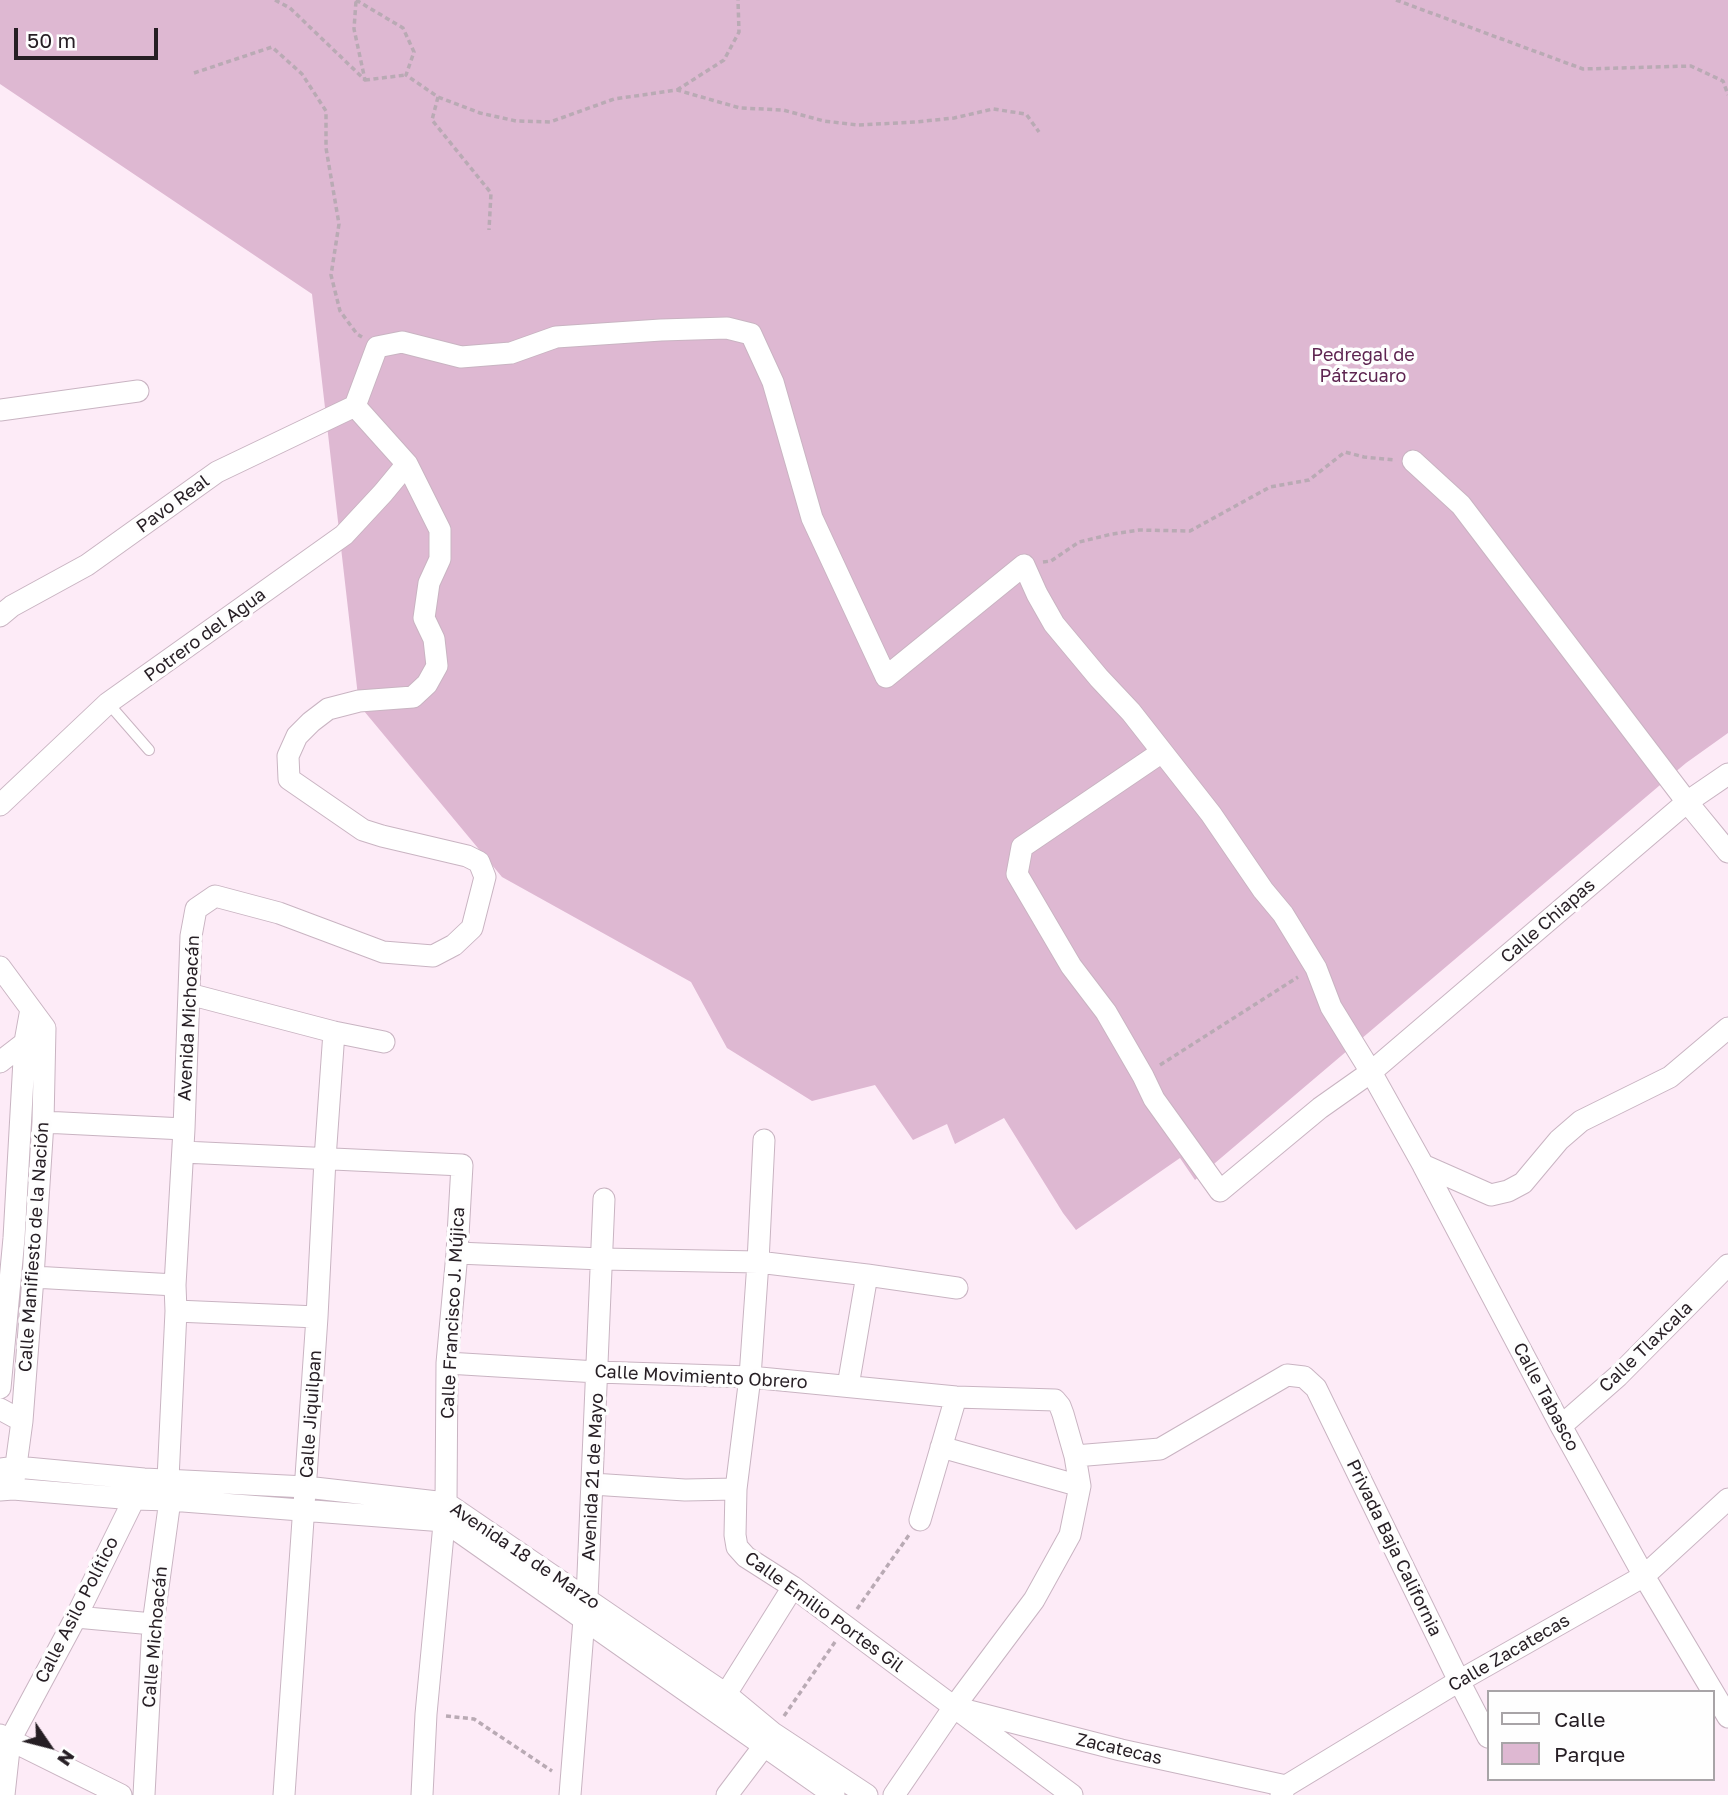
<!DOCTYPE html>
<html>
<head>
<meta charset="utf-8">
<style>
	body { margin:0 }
	#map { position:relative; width:1728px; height:1795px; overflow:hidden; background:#fdebf7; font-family:"Golos Text",sans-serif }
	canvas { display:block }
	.legend { position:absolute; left:1487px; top:1690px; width:228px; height:91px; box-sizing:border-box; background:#fefefe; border:2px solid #a8a4a7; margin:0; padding:9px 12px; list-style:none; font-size:21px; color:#261e24 }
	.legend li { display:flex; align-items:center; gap:14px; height:35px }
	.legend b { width:35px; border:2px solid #a8a4a7 }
	.north { position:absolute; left:14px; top:1711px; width:70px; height:70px; -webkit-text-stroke:5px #fefefe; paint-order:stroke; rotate:125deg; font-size:19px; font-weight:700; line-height:28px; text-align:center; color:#261e24 }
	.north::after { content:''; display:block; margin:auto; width:24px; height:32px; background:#261e24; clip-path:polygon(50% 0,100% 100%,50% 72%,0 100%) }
	.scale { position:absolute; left:14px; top:28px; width:144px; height:32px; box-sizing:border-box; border:4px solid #261e24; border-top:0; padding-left:9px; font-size:21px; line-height:24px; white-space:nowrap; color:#261e24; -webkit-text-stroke:5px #fefefe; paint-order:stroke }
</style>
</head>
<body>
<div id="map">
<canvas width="1728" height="1795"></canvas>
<ul class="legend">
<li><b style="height:9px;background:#fff"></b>Calle</li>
<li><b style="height:19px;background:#deb8d2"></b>Parque</li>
</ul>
<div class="north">N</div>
<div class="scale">50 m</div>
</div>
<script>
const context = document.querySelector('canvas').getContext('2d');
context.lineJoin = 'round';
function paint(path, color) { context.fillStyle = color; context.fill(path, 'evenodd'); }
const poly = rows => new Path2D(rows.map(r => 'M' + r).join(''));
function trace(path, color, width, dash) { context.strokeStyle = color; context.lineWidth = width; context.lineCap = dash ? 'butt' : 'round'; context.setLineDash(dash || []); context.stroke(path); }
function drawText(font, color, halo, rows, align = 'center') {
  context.font = font + ' "Golos Text",sans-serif'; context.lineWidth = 7; context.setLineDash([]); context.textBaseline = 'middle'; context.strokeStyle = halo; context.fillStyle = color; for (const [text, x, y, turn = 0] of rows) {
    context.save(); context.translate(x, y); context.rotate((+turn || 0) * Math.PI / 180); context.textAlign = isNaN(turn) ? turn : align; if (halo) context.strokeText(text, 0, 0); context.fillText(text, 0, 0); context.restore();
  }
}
const green = poly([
	[0,0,1728,0,1728,733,1686,763,1195,1180,1180,1158,1076,1230,1063,1213,1004,1118,955,1144,947,1124,913,1140,875,1085,812,1101,727,1048,691,982,502,877,359,705,312,294,0,84]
]);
const path = poly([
	[275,0,290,8,365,80,354,29,356,1],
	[356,0,403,28,414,52,406,75,438,97,480,113,516,121,550,122,614,99,677,90,740,108,783,110,824,121,858,125,916,122,954,118,993,109,1026,114,1039,132],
	[1396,0,1583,69,1691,66,1723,81,1728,95],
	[194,73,272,47,302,74,326,111,326,148,339,224,331,275,340,311,357,334,362,337],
	[365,80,406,75],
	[677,90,724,60,739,32,738,0],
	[438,97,432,120,491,193,489,230],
	[1043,562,1051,561,1079,542,1112,534,1139,530,1190,531,1270,487,1309,480,1345,452,1364,457,1395,460],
	[1160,1065,1298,977],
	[857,1609,909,1535],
	[446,1716,474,1719,552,1771],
	[784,1716,835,1642]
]);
const service = poly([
	[108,703,149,750]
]);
const minor = poly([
	[355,406,377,347,402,342,461,357,511,353,556,337,661,330,727,328,751,334,773,382,812,518,886,677,1024,565,1037,594,1054,624,1099,678,1131,712,1211,814,1263,890,1283,914,1316,968,1331,1007,1371,1072,1423,1165,1561,1426,1644,1576,1728,1717],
	[0,410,138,391],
	[1413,461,1461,505,1687,802,1728,852],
	[0,616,12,606,87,565,217,472,355,406],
	[1162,752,1022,847,1017,874,1071,966,1106,1012,1143,1076,1154,1099,1220,1191,1320,1108,1371,1072,1687,802,1728,774],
	[0,805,108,703,344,535,383,493,407,464],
	[0,967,45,1028,43,1122,33,1277,22,1421,14,1480],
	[189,994,334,1032,384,1042],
	[0,1062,31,1038],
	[43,1122,184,1129],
	[764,1140,758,1262,750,1377,736,1489,735,1535,737,1547,746,1557,793,1587,1072,1795],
	[183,1152,462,1165,457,1253,447,1363,446,1503,426,1714,422,1795],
	[1423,1165,1491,1195,1508,1191,1523,1183,1559,1140,1581,1121,1670,1077,1728,1028],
	[457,1253,602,1259,758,1262,867,1275,957,1288],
	[33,1277,175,1285],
	[176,1311,317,1317],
	[447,1363,597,1372,750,1377,956,1397,1055,1400,1060,1406,1063,1414,1075,1456,1080,1486,1070,1535,1034,1600,954,1707,894,1795],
	[848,1386,867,1275],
	[0,1388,14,1238,25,1042,31,1009],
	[0,1409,22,1421],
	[1561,1426,1618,1376,1728,1265],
	[941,1447,1080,1486],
	[1075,1456,1160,1449,1287,1375,1304,1377,1316,1388,1459,1681,1488,1737],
	[0,1469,16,1467,144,1479,306,1487,446,1503,705,1680,726,1694,773,1733,867,1795],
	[592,1484,685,1490,736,1489],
	[0,1490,13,1489,134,1499,170,1500,444,1521,834,1795],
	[920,1520,956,1397],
	[76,1617,153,1624],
	[726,1694,793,1587],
	[965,1710,1121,1750,1286,1786],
	[0,1735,121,1795],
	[4,1795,10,1740,76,1617,140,1487],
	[144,1795,153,1624,170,1500,168,1479,176,1311,175,1285,184,1129,191,936,196,909,215,896,279,913,383,952,433,956,454,945,472,928,485,877,479,862,467,856,382,836,363,830,289,779,288,756,297,736,311,722,328,709,359,701,413,697,427,684,437,666,434,639,424,618,429,583,440,559,440,530,407,464,355,406],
	[284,1795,317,1317,325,1159,334,1032],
	[570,1795,584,1619,587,1598,604,1199],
	[727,1795,764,1746],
	[1281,1795,1286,1786,1459,1681,1644,1576,1728,1499]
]);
const parkNames = [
	["Pedregal de",1363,355],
	["Pátzcuaro",1363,376]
];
const streetNames = [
	["Pavo Real",173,504,-36],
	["Potrero del Agua",205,635,-36],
	["Calle Chiapas",1548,921,-41],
	["Avenida Michoacán",189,1018,-87],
	["Calle Manifiesto de la Nación",34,1247,-86],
	["Calle Francisco J. Mújica",453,1313,-87],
	["Calle Tlaxcala",1646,1347,-44],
	["Calle Movimiento Obrero",701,1377,3],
	["Calle Tabasco",1546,1397,62],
	["Calle Jiquilpan",311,1414,-86],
	["Avenida 21 de Mayo",593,1477,-87],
	["Privada Baja California",1394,1548,64],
	["Avenida 18 de Marzo",525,1556,34],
	["Calle Asilo Político",77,1610,-63],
	["Calle Emilio Portes Gil",824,1612,36],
	["Calle Michoacán",155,1637,-85],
	["Calle Zacatecas",1509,1653,-30],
	["Zacatecas",1119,1749,13]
];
paint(green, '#deb8d2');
trace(service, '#c9b4c2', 12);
trace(minor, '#c9b4c2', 23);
trace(path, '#b9aab4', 3.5, [5, 3.5]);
trace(service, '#fff', 10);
trace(minor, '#fff', 21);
drawText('18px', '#5e2551', '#fefefe', parkNames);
drawText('18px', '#261e24', '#fefefe', streetNames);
</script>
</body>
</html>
